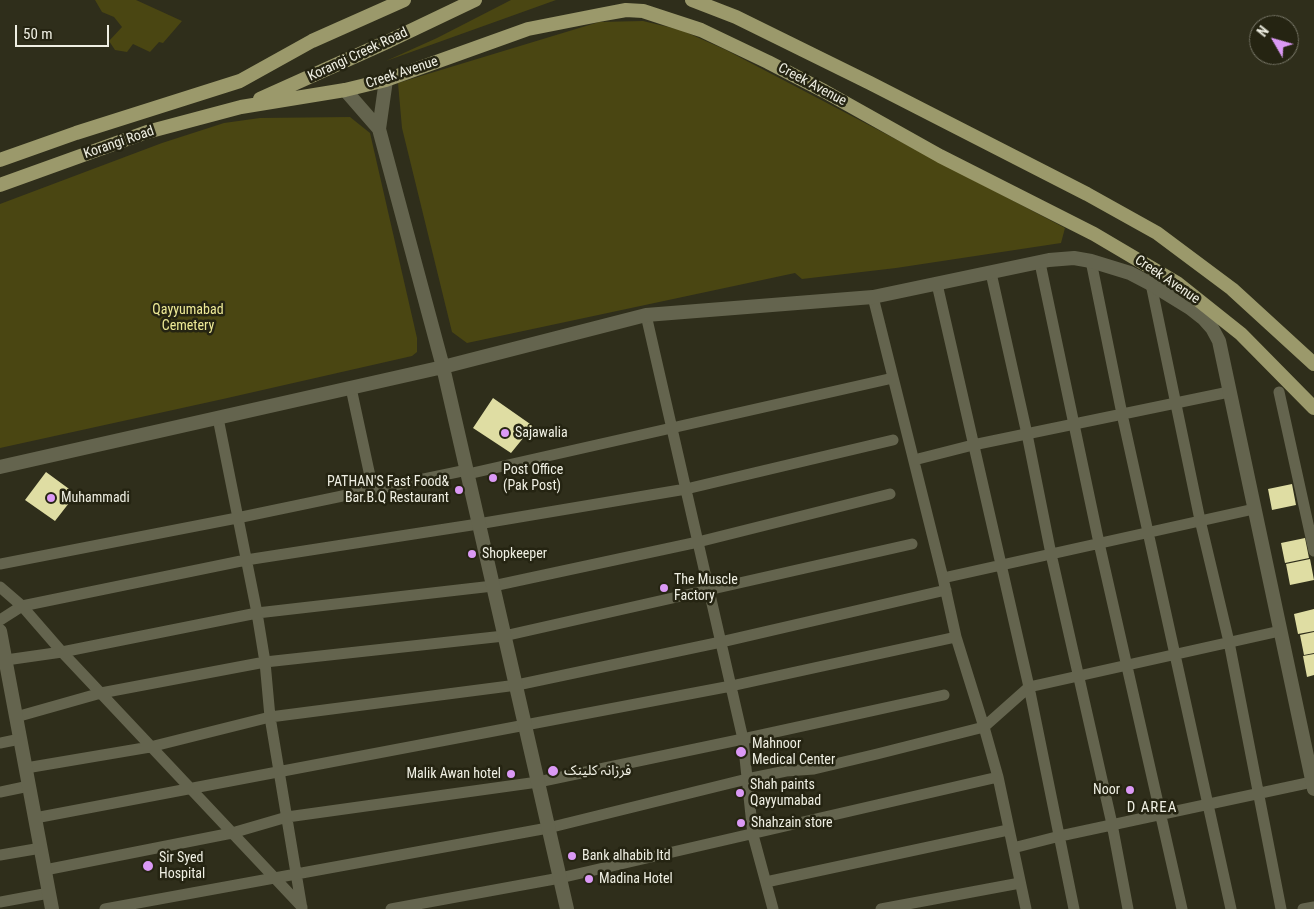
<!DOCTYPE html>
<html>
<head>
<meta charset="utf-8">
<style>
	body { margin:0 }
	#map { position:relative; width:1314px; height:909px; overflow:hidden; background:#2f2e1b; font-family:"Roboto Condensed",sans-serif }
	canvas { display:block }
	.north { position:absolute; left:1249px; top:15px; width:50px; height:50px; box-sizing:border-box; background:#252412; border:1px solid #767566; border-radius:50%; rotate:308deg; font-size:14px; font-weight:700; line-height:20px; text-align:center; color:#efefe3 }
	.north::after { content:''; display:block; margin:auto; width:18px; height:22px; background:#db99f5; clip-path:polygon(50% 0,100% 100%,50% 72%,0 100%) }
	.scale { position:absolute; left:15px; top:25px; width:94px; height:22px; box-sizing:border-box; border:2px solid #efefe3; border-top:0; padding-left:6px; font-size:15px; line-height:18px; white-space:nowrap; color:#efefe3; -webkit-text-stroke:4px #252412; paint-order:stroke }
</style>
</head>
<body>
<div id="map">
<canvas width="1314" height="909"></canvas>
<div class="north">N</div>
<div class="scale">50 m</div>
</div>
<script>
const context = document.querySelector('canvas').getContext('2d');
context.lineJoin = 'round';
function paint(path, color) { context.fillStyle = color; context.fill(path, 'evenodd'); }
const poly = rows => new Path2D(rows.map(r => 'M' + r).join(''));
function trace(path, color, width, dash) { context.strokeStyle = color; context.lineWidth = width; context.lineCap = dash ? 'butt' : 'round'; context.setLineDash(dash || []); context.stroke(path); }
function drawText(font, color, halo, rows, align = 'center') {
  context.font = font + ' "Roboto Condensed","Noto Sans Arabic",sans-serif'; context.lineWidth = 5; context.setLineDash([]); context.textBaseline = 'middle'; context.strokeStyle = halo; context.fillStyle = color; for (const [text, x, y, turn = 0] of rows) {
    context.save(); context.translate(x, y); context.rotate((+turn || 0) * Math.PI / 180); context.textAlign = isNaN(turn) ? turn : align; if (halo) context.strokeText(text, 0, 0); context.fillText(text, 0, 0); context.restore();
  }
}
const green = poly([
	[95,0,136,0,182,21,163,43,159,42,150,52,133,44,127,52,115,50,109,41,122,27,114,17,102,12],
	[511,0,556,0,386,61,437,38],
	[643,21,681,30,726,50,1065,228,1061,243,896,268,802,279,795,273,467,343,452,332,402,128,398,83,599,22],
	[350,117,370,133,417,338,417,352,412,356,223,399,0,448,0,204,162,143,224,123,260,118]
]);
const building = poly([
	[493,398,533,426,511,453,473,428],
	[46,472,76,494,55,521,25,500],
	[1292,484,1296,505,1272,510,1268,489],
	[1305,538,1309,558,1285,563,1281,543],
	[1310,559,1314,580,1290,585,1286,564],
	[1314,609,1314,631,1298,634,1294,614],
	[1314,632,1314,653,1304,655,1300,635],
	[1314,654,1314,675,1307,677,1303,656]
]);
const minor = poly([
	[1091,261,1122,414,1231,909],
	[1040,263,1099,543,1182,909],
	[991,273,1027,434,1051,554,1112,824,1128,909],
	[937,284,1029,687,1074,909],
	[1151,284,1200,520,1229,642,1281,909],
	[873,297,943,578,956,637,984,727,998,777,1026,909],
	[646,315,743,739,753,835,773,909],
	[351,388,373,490],
	[1279,392,1314,551],
	[218,418,257,613,265,662,270,717,302,909],
	[914,460,973,445,1229,392],
	[468,474,893,378],
	[0,564,237,518,467,470],
	[943,578,1254,509],
	[0,587,22,606,62,652,302,907],
	[0,620,22,606,246,560,478,524,686,489,893,440],
	[6,660,62,652,257,613,493,586,698,542,890,494],
	[16,717,101,693,265,662,504,636,912,544],
	[0,743,20,739],
	[26,768,150,747,270,717,517,685,721,642,946,590],
	[0,792,29,786],
	[35,818,731,686,956,637],
	[1013,848,1060,836,1312,782],
	[0,855,41,848],
	[45,870,232,833,287,817,538,782,743,739,944,695],
	[766,882,1008,830],
	[0,902,49,893],
	[105,909,548,828,747,779,786,771,814,769,877,754,984,727,1029,687,1280,631],
	[391,909,560,878,998,777],
	[881,909,1020,883],
	[1303,909,1314,907]
]);
const tertiary = poly([
	[386,80,379,129,443,367,567,909],
	[345,90,379,129],
	[0,467,443,367,646,315,873,297,1049,260,1074,258,1091,261,1130,273,1151,284,1190,308,1204,319,1212,328,1219,341,1314,789],
	[0,631,52,909]
]);
const primary = poly([
	[692,0,736,17,870,83,1087,194,1157,233,1232,289,1314,364],
	[260,99,389,41,475,0],
	[0,160,76,133,240,81,312,41,404,0],
	[0,185,147,132,241,107,345,90,386,80,528,29,599,15,626,10,643,11,701,30,768,62,824,91,940,156,1094,234,1177,283,1241,334,1314,408]
]);
const markers = [
	[505,433,5,"#db99f5"],
	[493,478,5,"#db99f5"],
	[459,490,5,"#db99f5"],
	[51,498,5,"#db99f5"],
	[472,554,5,"#db99f5"],
	[664,588,5,"#db99f5"],
	[741,752,6,"#db99f5"],
	[553,771,6,"#db99f5"],
	[511,774,5,"#db99f5"],
	[1130,790,5,"#db99f5"],
	[740,793,5,"#db99f5"],
	[741,823,5,"#db99f5"],
	[572,856,5,"#db99f5"],
	[148,866,6,"#db99f5"],
	[589,879,5,"#db99f5"]
];
const streetNames = [
	["Korangi Creek Road",358,55,-25],
	["Creek Avenue",402,73,-18],
	["Creek Avenue",812,85,28],
	["Korangi Road",119,143,-19],
	["Creek Avenue",1167,280,34]
];
const parkNames = [
	["Qayyumabad",188,310],
	["Cemetery",188,326]
];
const poiNames = [
	["Sajawalia",515,433],
	["Post Office",503,470],
	["(Pak Post)",503,486],
	["PATHAN'S Fast Food&",449,482,"right"],
	["Bar.B.Q Restaurant",449,498,"right"],
	["Muhammadi",61,498],
	["Shopkeeper",482,554],
	["The Muscle",674,580],
	["Factory",674,596],
	["Mahnoor",752,744],
	["Medical Center",752,760],
	["فرزانہ کلینک",564,771],
	["Malik Awan hotel",501,774,"right"],
	["Shah paints",750,785],
	["Qayyumabad",750,801],
	["Noor",1120,790,"right"],
	["Shahzain store",751,823],
	["Bank alhabib ltd",582,856],
	["Sir Syed",159,858],
	["Hospital",159,874],
	["Madina Hotel",599,879]
];
const neighbourhoodNames = [
	["D AREA",1152,808]
];
paint(green, '#4a4612');
paint(building, '#dfdda3');
trace(minor, '#64644e', 11);
trace(tertiary, '#64644e', 14);
trace(primary, '#9b996b', 14);
for (const [x, y, r, color] of markers) { const dot = new Path2D(); dot.arc(x, y, r, 0, 2 * Math.PI); context.fillStyle = color; context.fill(dot); trace(dot, '#252412', 2); }
drawText('14px', '#efefe3', '#252412', streetNames);
drawText('14px', '#ede996', '#252412', parkNames);
drawText('14px', '#efefe3', '#252412', poiNames, 'left');
context.letterSpacing = '1px';
drawText('15px', '#efefe3', '#252412', neighbourhoodNames);
context.letterSpacing = '0px';
</script>
</body>
</html>
